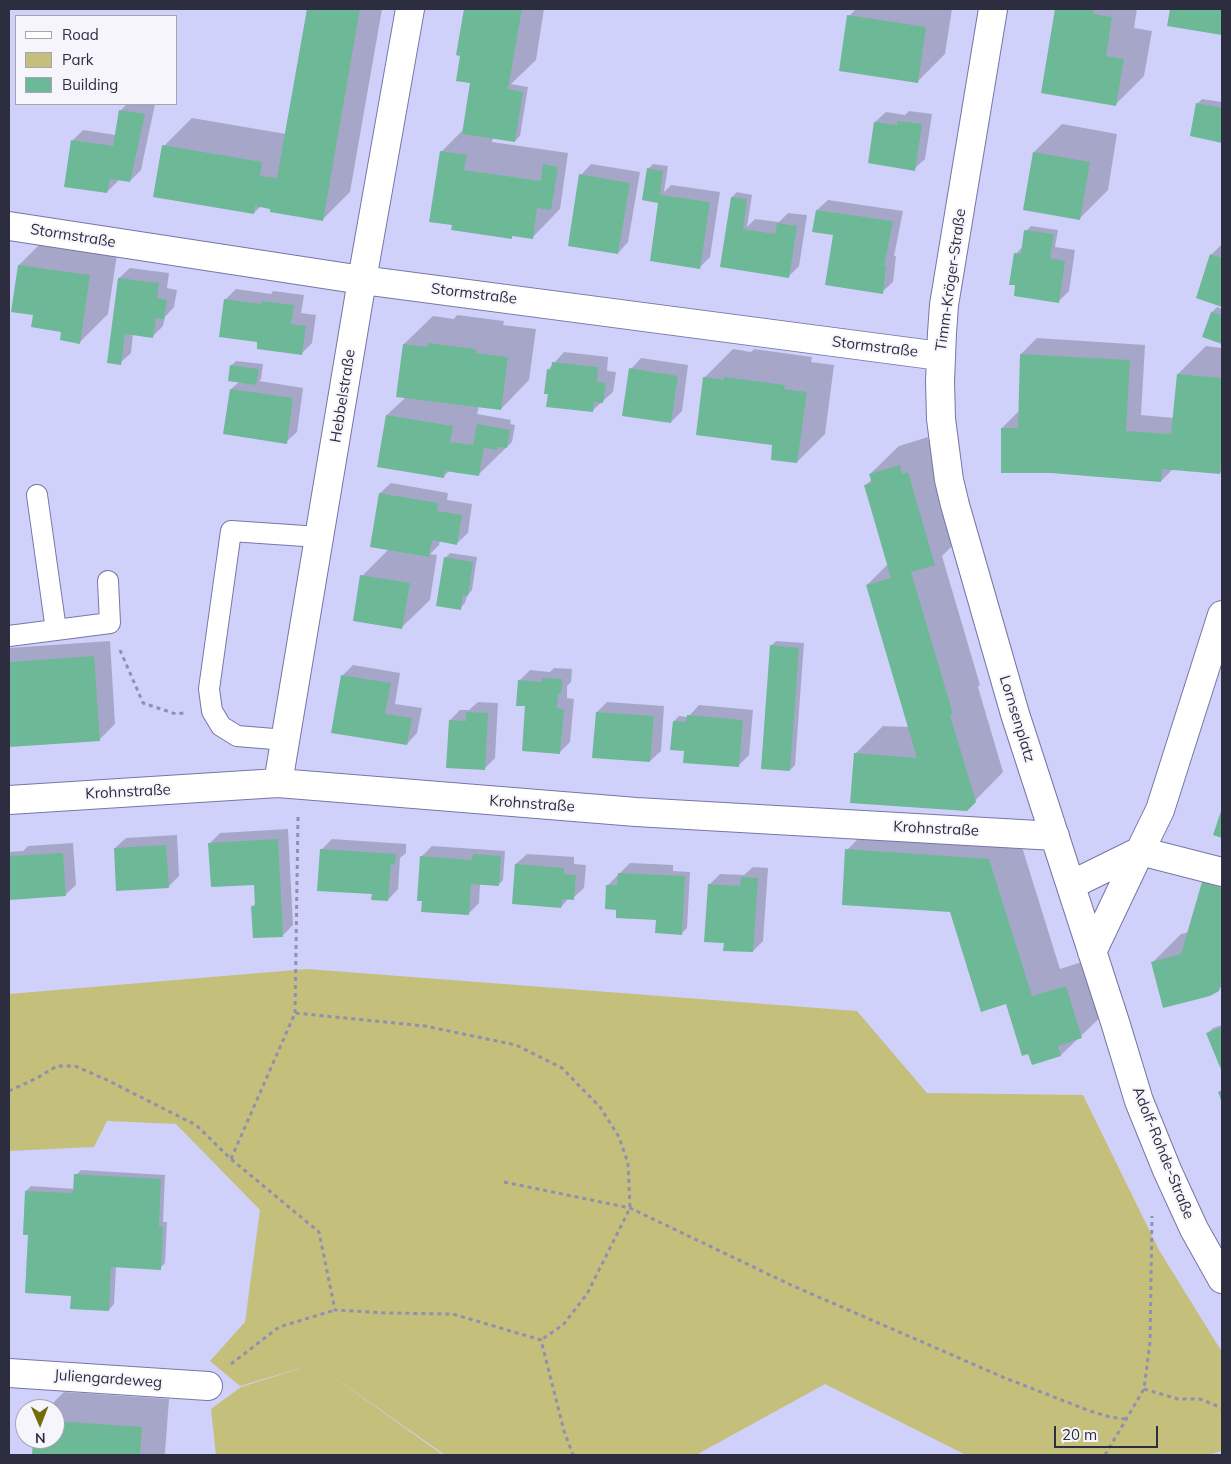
<!DOCTYPE html>
<html>
<head>
<meta charset="utf-8">
<style>
	body { margin:0 }
	#map { position:relative; width:1231px; height:1464px; overflow:hidden; background:#d0d1fa; font-family:Mulish,sans-serif }
	canvas { display:block }
	.frame { position:absolute; inset:0; border:10px solid #2d2d40; pointer-events:none }
	.legend { position:absolute; left:15px; top:15px; width:162px; height:90px; box-sizing:border-box; background:#f5f5fb; border:1px solid #a5a5b0; margin:0; padding:6px 9px; list-style:none; font-size:15px; color:#2d2d40 }
	.legend li { display:flex; align-items:center; gap:10px; height:25px }
	.legend b { width:25px; border:1px solid #a5a5b0 }
	.north { position:absolute; left:15px; top:1399px; width:50px; height:50px; box-sizing:border-box; background:#f5f5fb; border:1px solid #a5a5b0; border-radius:50%; rotate:179deg; font-size:14px; font-weight:700; line-height:20px; text-align:center; color:#2d2d40 }
	.north::after { content:''; display:block; margin:auto; width:18px; height:22px; background:#736c08; clip-path:polygon(50% 0,100% 100%,50% 72%,0 100%) }
	.scale { position:absolute; left:1054px; top:1426px; width:104px; height:22px; box-sizing:border-box; border:2px solid #2d2d40; border-top:0; padding-left:6px; font-size:15px; line-height:18px; white-space:nowrap; color:#2d2d40; -webkit-text-stroke:4px #f5f5fb; paint-order:stroke }
</style>
</head>
<body>
<div id="map">
<canvas width="1231" height="1464"></canvas>
<div class="frame"></div>
<ul class="legend">
<li><b style="height:6px;background:#fff"></b>Road</li>
<li><b style="height:14px;background:#c4bf7b"></b>Park</li>
<li><b style="height:14px;background:#6cb897"></b>Building</li>
</ul>
<div class="north">N</div>
<div class="scale">20 m</div>
</div>
<script>
const context = document.querySelector('canvas').getContext('2d');
context.lineJoin = 'round';
function paint(path, color) { context.fillStyle = color; context.fill(path, 'evenodd'); }
const poly = rows => new Path2D(rows.map(r => 'M' + r).join(''));
function trace(path, color, width, dash) { context.strokeStyle = color; context.lineWidth = width; context.lineCap = dash ? 'butt' : 'round'; context.setLineDash(dash || []); context.stroke(path); }
function drawText(font, color, halo, rows, align = 'center') {
  context.font = font + ' Mulish,sans-serif'; context.lineWidth = 4; context.setLineDash([]); context.textBaseline = 'middle'; context.strokeStyle = halo; context.fillStyle = color; for (const [text, x, y, turn = 0] of rows) {
    context.save(); context.translate(x, y); context.rotate((+turn || 0) * Math.PI / 180); context.textAlign = isNaN(turn) ? turn : align; if (halo) context.strokeText(text, 0, 0); context.fillText(text, 0, 0); context.restore();
  }
}
const green = poly([
	[307,969,857,1011,927,1093,1083,1095,1159,1250,1222,1352,1222,1451,1208,1455,966,1455,825,1384,696,1455,445,1455,318,1366,443,1455,216,1455,211,1409,241,1387,314,1364,240,1386,210,1361,245,1322,260,1210,176,1124,107,1121,94,1147,9,1151,9,994]
]);
const shadow = poly([
	[308,9,382,9,350,192,322,220,261,206,254,213,164,146,192,118,286,134],
	[465,9,544,9,536,60,511,84,528,87,520,136,515,141,493,138,492,142,568,153,560,209,532,238,514,235,511,237,441,152,464,129,472,82,461,55,458,54],
	[856,9,952,9,945,54,917,82,849,16],
	[1057,9,1137,9,1134,28,1152,31,1144,76,1116,104,1043,92],
	[1171,9,1222,9,1222,34,1169,25],
	[1202,99,1222,102,1222,141,1197,104],
	[127,104,155,104,141,170,130,181,118,179,118,181,107,192,72,141,83,130,116,135,120,111],
	[909,111,932,114,925,159,914,169,875,122,886,112,905,115],
	[1062,124,1117,134,1108,190,1080,218,1034,152],
	[591,164,640,172,628,242,618,253,581,175],
	[653,164,668,166,664,192,671,185,720,192,710,257,700,267,660,199,648,169],
	[737,192,752,195,747,227,755,219,779,222,788,213,807,215,799,266,789,276,722,266,732,197],
	[828,200,903,211,894,256,896,256,893,282,882,292,817,210],
	[1031,226,1058,230,1055,247,1075,250,1069,291,1058,302,1016,254,1023,246,1026,231],
	[47,237,118,248,108,314,80,342,35,314,19,265],
	[1222,244,1222,305,1197,297,1211,255],
	[130,268,169,273,167,288,177,290,174,307,165,317,163,326,153,336,133,334,131,353,120,363,119,278],
	[236,289,271,294,273,291,304,295,301,313,316,315,312,343,301,354,259,341,225,300],
	[1217,307,1222,309,1222,343,1204,336,1212,312],
	[457,315,504,321,503,325,536,329,529,380,501,409,479,406,477,414,511,420,510,424,515,425,512,442,478,475,450,470,443,477,387,415,406,397,404,344,433,316,454,319],
	[1037,338,1145,345,1141,415,1174,418,1178,374,1206,346,1222,348,1222,470,1220,473,1173,469,1161,481,1002,428,1018,412,1020,412,1021,354],
	[733,349,751,352,754,349,812,357,811,362,834,365,825,434,797,462,774,444,704,378],
	[564,352,608,357,607,371,616,372,613,392,593,410,549,393,548,370],
	[641,358,688,365,682,411,671,422,631,369],
	[236,361,263,364,261,379,259,381,303,388,297,432,286,442,231,389,239,382,231,366],
	[928,437,930,446,936,445,962,536,942,556,980,685,978,687,1003,772,966,810,855,754,883,726,909,727,867,585,888,564,865,486,872,479,870,474,899,446],
	[391,483,448,493,447,500,472,504,468,533,457,543,440,540,439,545,430,554,437,555,430,600,401,628,362,576,389,549,371,546,380,493],
	[450,553,477,557,472,590,467,596,465,603,460,608,445,558],
	[110,641,115,724,99,740,9,746,9,648],
	[776,641,804,643,795,765,790,770,771,646],
	[353,665,400,673,395,704,422,708,417,733,407,744,342,676],
	[554,668,572,669,571,682,567,686,567,698,574,699,570,742,560,752,527,705,519,681,530,670,550,672],
	[478,702,498,703,495,758,484,769,450,720,460,710,469,710],
	[607,702,664,706,661,751,650,761,597,712],
	[699,705,753,710,749,755,738,766,685,750,674,721,679,716,688,717],
	[875,822,1017,831,1060,969,1094,958,1109,1009,1061,1055,1033,1063,1007,1002,951,911,847,850],
	[288,829,293,925,282,936,252,907,256,903,255,884,210,843,220,833],
	[177,835,179,876,168,887,115,848,126,838],
	[332,839,406,844,406,853,400,858,398,889,388,900,373,893,321,850],
	[73,843,76,885,65,895,9,898,9,852,23,851,28,846],
	[432,846,505,851,503,880,498,885,480,884,479,903,468,914,423,899,421,857],
	[527,854,574,857,574,864,586,865,584,888,573,898,569,898,561,907,516,864],
	[630,863,673,865,673,871,690,872,687,928,682,933,657,919,617,909,608,885],
	[1222,863,1222,986,1218,990,1152,963,1181,934,1189,932,1203,882],
	[753,867,768,868,763,941,753,951,725,942,709,885,720,874,744,875],
	[1222,1025,1222,1069,1208,1033,1213,1028],
	[81,1170,165,1175,163,1222,167,1222,165,1263,160,1268,116,1266,114,1304,109,1310,72,1295,29,1233,26,1191,31,1186,75,1189,76,1175],
	[64,1392,169,1399,165,1453,163,1455,34,1455,35,1439,55,1439,55,1409,47,1409]
]);
const building = poly([
	[307,9,360,9,323,221,270,212,270,209,255,206,254,214,153,197,162,145,262,162,260,176,277,178],
	[464,9,522,9,508,89,523,92,515,142,462,134,470,83,456,81,460,56,456,55],
	[1055,9,1094,9,1093,14,1112,17,1106,56,1124,59,1116,106,1041,93],
	[1170,9,1222,9,1222,35,1167,26],
	[847,15,926,27,918,83,839,71],
	[1196,103,1222,108,1222,143,1190,136],
	[119,110,145,114,130,182,110,179,107,193,64,187,71,140,113,146],
	[897,121,922,124,915,171,868,163,874,122,897,125],
	[440,151,467,155,464,170,541,181,543,164,558,167,551,210,537,208,533,239,512,236,512,239,451,230,452,225,429,222],
	[1033,152,1090,162,1080,220,1023,210],
	[647,168,663,171,660,195,710,202,700,269,650,261,658,203,642,200],
	[579,174,630,183,618,254,568,246],
	[731,197,747,199,743,229,775,234,777,223,797,226,789,278,720,267],
	[816,210,893,221,884,266,886,266,883,294,825,285,833,235,812,232],
	[1024,230,1054,234,1050,258,1065,261,1059,303,1014,296,1015,285,1009,285,1014,253,1021,254],
	[1210,254,1222,258,1222,307,1196,298],
	[18,265,90,275,80,344,60,340,61,332,31,327,33,315,11,312],
	[118,278,159,283,157,298,167,300,164,319,156,318,153,338,125,334,121,365,107,363],
	[224,299,261,304,262,301,294,305,291,324,306,326,302,355,257,349,257,342,219,337],
	[1211,312,1222,315,1222,344,1202,337],
	[428,343,476,349,476,353,508,357,501,410,396,397,403,344,427,347],
	[1020,354,1130,360,1126,431,1171,434,1177,374,1222,378,1222,452,1220,474,1162,469,1161,482,1051,473,1001,473,1001,428,1018,428],
	[552,362,598,367,597,382,606,383,603,403,594,402,593,412,546,407,548,394,544,394,547,369,551,370],
	[230,365,259,369,256,385,228,381],
	[629,368,678,376,671,423,622,416],
	[703,377,724,380,724,377,785,385,784,389,807,392,797,463,771,460,772,445,696,435],
	[230,389,293,398,287,444,223,434],
	[386,415,453,426,450,442,473,445,477,424,510,430,507,448,498,447,497,450,484,448,479,476,445,471,444,478,377,467],
	[900,465,902,474,908,472,935,565,911,572,953,714,950,715,976,802,967,811,850,803,854,753,917,758,866,585,891,578,864,485,872,483,869,474],
	[379,493,438,503,437,511,462,515,457,545,432,540,429,557,370,547],
	[444,557,473,562,468,596,463,595,461,610,436,606],
	[360,575,410,583,402,629,353,621],
	[770,645,799,648,790,771,761,769],
	[94,656,100,741,9,747,9,662],
	[341,675,391,683,385,714,412,718,407,745,331,733],
	[542,678,562,679,561,694,558,694,557,708,564,709,560,754,522,751,525,706,516,706,518,680,542,682],
	[466,712,488,713,485,770,446,768,449,720,466,721],
	[596,712,654,716,650,762,592,758],
	[687,715,743,720,739,767,683,763,684,751,670,750,673,721,686,722],
	[1222,808,1222,838,1213,835],
	[278,839,283,937,253,938,251,906,255,906,254,885,211,887,208,843],
	[166,845,169,888,116,891,114,848],
	[320,849,396,854,395,865,391,864,388,901,371,900,372,894,317,891],
	[845,849,989,859,1032,996,1066,986,1082,1038,1058,1046,1061,1056,1032,1065,1028,1054,1022,1056,1006,1004,981,1012,950,912,842,905],
	[63,853,66,896,9,900,9,856],
	[473,854,501,856,499,886,471,884,469,915,421,912,422,901,417,901,420,856,472,860],
	[515,864,564,868,564,874,576,875,574,900,562,899,561,908,512,904],
	[618,873,685,876,682,935,655,933,656,920,616,918,616,910,605,909,606,885,617,885],
	[741,877,758,878,753,952,723,951,724,943,704,942,708,884,740,886],
	[1202,882,1222,888,1222,979,1219,991,1210,996,1163,1008,1151,962,1181,954],
	[1222,1027,1222,1072,1206,1033],
	[1222,1090,1222,1103,1218,1092],
	[74,1174,161,1179,159,1226,163,1226,161,1270,111,1267,109,1311,70,1309,71,1296,25,1293,28,1235,23,1235,25,1191,73,1193],
	[55,1421,142,1427,140,1455,32,1455,33,1439,55,1439]
]);
const path = poly([
	[120,650,143,703,176,714,184,713],
	[295,1013,298,817],
	[9,1091,37,1078,57,1066,75,1066,107,1080,196,1125,231,1159,319,1232,335,1310,386,1313,453,1314,541,1340,564,1431,573,1455],
	[231,1159,295,1013,425,1026,516,1045,562,1068,600,1107,619,1137,628,1163,630,1208,587,1294,563,1325,541,1340],
	[504,1182,630,1208,791,1285,1005,1378,1090,1411,1110,1417,1125,1419],
	[231,1364,279,1327,335,1310],
	[1144,1389,1178,1399,1200,1399,1222,1408],
	[1105,1455,1144,1389,1150,1342,1152,1216]
]);
const lane = poly([
	[37,495,56,630],
	[9,636,110,623,108,581],
	[286,740,237,736,221,726,212,711,209,689,231,531,319,537]
]);
const street = poly([
	[993,9,944,305,942,333,940,381,941,419,949,480,955,505,1015,714,1115,1022,1139,1101,1167,1170,1194,1229,1222,1279],
	[9,226,362,280,940,356],
	[278,783,362,280,410,9],
	[9,800,278,783,636,812,1055,836],
	[1071,885,1140,851,1160,810,1222,615],
	[1092,952,1140,851,1222,872],
	[9,1373,208,1386]
]);
const streetNames = [
	["Stormstraße",73,236,9],
	["Timm-Kröger-Straße",951,280,-82],
	["Stormstraße",474,294,7],
	["Stormstraße",875,347,7],
	["Hebbelstraße",343,396,-81],
	["Lornsenplatz",1017,719,73],
	["Krohnstraße",128,792,-3],
	["Krohnstraße",532,804,4],
	["Krohnstraße",936,829,3],
	["Adolf-Rohde-Straße",1163,1153,68],
	["Juliengardeweg",108,1379,4]
];
paint(green, '#c4bf7b');
paint(shadow, '#0003');
paint(building, '#6cb897');
trace(lane, '#7776a5', 22);
trace(street, '#7776a5', 30);
trace(path, '#9090b0', 3, [4, 4]);
trace(lane, '#fff', 20);
trace(street, '#fff', 28);
drawText('15px', '#2d2d40', '#f5f5fb', streetNames);
</script>
</body>
</html>
